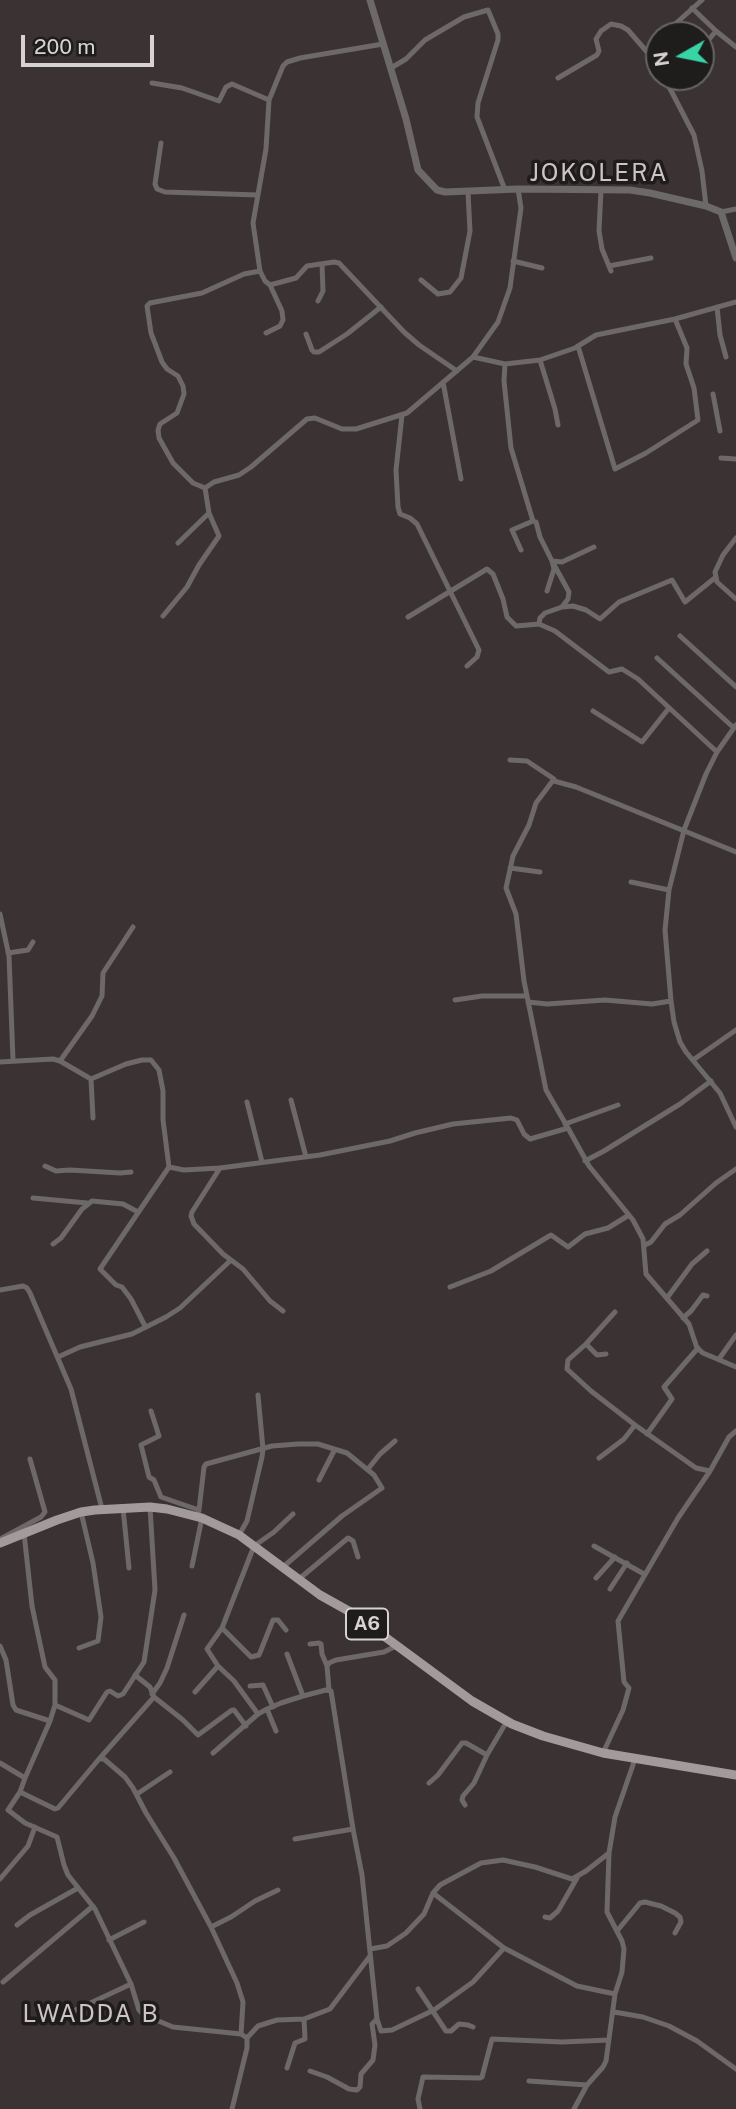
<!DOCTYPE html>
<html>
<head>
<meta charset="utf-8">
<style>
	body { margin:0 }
	#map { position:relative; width:736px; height:2109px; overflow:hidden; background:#3b3333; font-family:"Public Sans",sans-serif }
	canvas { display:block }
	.north { position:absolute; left:645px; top:21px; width:70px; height:70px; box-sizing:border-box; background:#1f1c1c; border:2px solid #696565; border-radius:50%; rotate:261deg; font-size:19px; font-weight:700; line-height:28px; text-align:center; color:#d8d3d3 }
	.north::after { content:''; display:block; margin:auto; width:24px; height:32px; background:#37d4a6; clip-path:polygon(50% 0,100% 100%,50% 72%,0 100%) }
	.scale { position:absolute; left:21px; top:35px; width:133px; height:32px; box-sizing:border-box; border:4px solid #d8d3d3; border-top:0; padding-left:9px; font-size:21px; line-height:24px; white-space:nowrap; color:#d8d3d3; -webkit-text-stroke:5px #1f1c1c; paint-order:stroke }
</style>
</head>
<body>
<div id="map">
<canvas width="736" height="2109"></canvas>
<div class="north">N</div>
<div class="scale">200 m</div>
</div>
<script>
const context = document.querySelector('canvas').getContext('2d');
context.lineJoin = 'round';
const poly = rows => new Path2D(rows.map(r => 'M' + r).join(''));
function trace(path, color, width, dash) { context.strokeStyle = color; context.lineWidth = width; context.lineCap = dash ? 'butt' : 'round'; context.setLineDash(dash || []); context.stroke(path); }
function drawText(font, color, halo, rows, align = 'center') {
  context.font = font + ' "Public Sans",sans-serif'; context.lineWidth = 7; context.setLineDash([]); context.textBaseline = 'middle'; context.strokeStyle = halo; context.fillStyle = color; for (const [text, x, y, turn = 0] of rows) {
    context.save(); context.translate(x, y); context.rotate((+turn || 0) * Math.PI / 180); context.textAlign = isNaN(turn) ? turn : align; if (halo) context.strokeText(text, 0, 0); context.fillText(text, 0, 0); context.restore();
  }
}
const minor = poly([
	[692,8,716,31,701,49],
	[716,31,736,47],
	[663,35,702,0],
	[659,39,651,47,648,53,659,70],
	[383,44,300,58,287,62,283,66,269,100,266,149,253,223,260,271,265,281,270,285,296,278,307,266,334,262,339,263,404,332,419,345,457,371],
	[391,68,406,59,425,40,464,17,488,10,498,34,498,40,478,103,477,117,505,190],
	[664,77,694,135,702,171,706,206],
	[558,78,597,55,599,51,596,39,601,31,611,24,621,26,628,30,648,53],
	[152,83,182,88,219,101,226,87,232,84,269,100],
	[161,143,155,184,157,189,165,192,258,195],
	[601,190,599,231,602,249,611,271],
	[721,212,736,209],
	[513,261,542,268],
	[609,266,651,258],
	[421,280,438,294,450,292,461,278,470,231,468,192],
	[318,301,323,291,322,264],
	[717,307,720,335,726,357],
	[266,333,280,326,283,320,282,311,270,285],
	[306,334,312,350,314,352,319,352,347,334,381,307],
	[578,346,615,469,646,453,698,420,694,388,686,364,687,348,675,319],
	[473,357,498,322,510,288,521,208,518,189],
	[540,360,555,409,558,425],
	[505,364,504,381,511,448,533,521,512,530,521,550],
	[443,382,461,479],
	[713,394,720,431],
	[402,415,396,470,398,507,400,514,410,518,417,524,479,650,477,657,467,666],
	[721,458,736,459],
	[205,488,193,483,173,463,159,438,158,430,160,424,177,413,184,394,183,386,178,376,167,369,162,362,151,333,147,306,150,303,202,293,244,274,260,271],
	[533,521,536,522,540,537,552,561,562,562,594,547],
	[736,538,723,555,715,572,717,582,736,599],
	[178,543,209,513],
	[562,607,573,606,586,610,600,619,619,602,672,580,685,602,716,577],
	[163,616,187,587,199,565,219,536,209,513,205,488,214,482,239,475,251,467,307,419,315,418,342,429,356,429,407,413,473,357,505,364,540,360,575,348,596,335,675,319,736,302],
	[408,617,487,569,493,574,503,599,507,617,516,626,539,624,555,631,609,672,622,669,638,679,717,752],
	[539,624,540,618,545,613,562,607,568,599,569,592,552,561,554,569,547,591],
	[680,636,736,687],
	[657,658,734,728],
	[593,711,642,742,669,708],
	[736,725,717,752,706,774,684,830,669,890,665,930,671,1001,674,1022,680,1042,686,1052,720,1093,736,1127],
	[510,760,527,761,554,779,536,803,529,825,513,856,506,888,516,914,524,981,546,1090,568,1128],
	[554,781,576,787,736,852],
	[510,868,540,872],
	[631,882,669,890],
	[0,914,9,956,13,1060],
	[8,953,28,950,33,942],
	[455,1000,482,996,527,996],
	[528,1002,547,1004,605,1000,652,1004,671,1001],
	[693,1060,736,1030],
	[60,1061,92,1016,102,996,103,973,133,927],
	[0,1062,53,1059,60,1061,91,1079,126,1064,142,1060,151,1060,159,1070,163,1091,163,1120,169,1167,100,1269,116,1285,122,1287,131,1299,145,1326],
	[91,1079,93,1118],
	[291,1100,306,1157],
	[247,1102,262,1162],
	[565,1124,618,1105],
	[585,1161,604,1151,680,1104,711,1081],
	[45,1166,56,1171,70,1170,120,1173,131,1172],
	[169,1167,184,1170,220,1168,320,1155,390,1141,415,1133,453,1124,511,1118,517,1120,524,1134,530,1139,568,1128,589,1166,633,1220,643,1239,646,1274,689,1324,697,1348,703,1353,736,1367],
	[220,1168,192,1212,191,1216,194,1224,223,1254,243,1269,270,1301,283,1311],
	[33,1198,87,1203],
	[53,1244,61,1238,82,1209,92,1201,123,1204,138,1212],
	[645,1245,651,1242,665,1224,680,1215,716,1183,736,1169],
	[450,1287,491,1271,551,1235,568,1247,585,1234,608,1228,629,1215],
	[0,1290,23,1286,27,1288,30,1293,71,1389,102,1509],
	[667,1298,692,1264,707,1251],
	[683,1318,691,1311,703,1295,707,1296],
	[586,1344,615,1312],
	[606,1354,597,1355,586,1344,568,1360,567,1369,591,1391,635,1425,696,1468,710,1471,729,1437,736,1431],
	[58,1357,80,1347,132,1334,166,1317,180,1308,231,1260],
	[719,1359,736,1335],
	[151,1411,159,1436,141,1445,149,1477,154,1480,161,1497,199,1510],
	[647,1434,672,1399,664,1387,698,1348],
	[599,1458,624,1439,635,1425],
	[368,1469,380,1454,395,1441],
	[319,1480,335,1449],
	[123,1508,129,1568],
	[197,1517,199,1510,204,1467,206,1464,272,1446,298,1444,318,1444,347,1453,374,1475,382,1488,342,1516,283,1567],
	[239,1535,247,1521,262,1457,263,1449,258,1395],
	[0,1539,41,1517,45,1512,30,1459],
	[594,1546,644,1574],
	[192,1566,202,1518],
	[596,1578,615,1557],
	[299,1579,348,1538,353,1541,358,1557],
	[610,1589,627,1563],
	[222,1628,251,1657,259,1655,273,1620,278,1620,286,1630],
	[310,1644,319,1643,321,1644,322,1654,327,1666],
	[0,1646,6,1660,13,1705,16,1710,50,1721,55,1705,55,1680,45,1667,32,1606,24,1533],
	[79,1648,98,1641,101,1617,93,1563,81,1512],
	[287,1654,303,1696],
	[135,1675,150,1687,154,1697,183,1720,198,1735,232,1710,234,1710,246,1726],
	[250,1686,263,1685,273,1707],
	[329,1690,327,1666,329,1663,336,1660,384,1652,396,1646],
	[195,1692,218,1666],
	[152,1694,160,1683,167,1668,184,1615],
	[55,1705,89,1720,107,1692,110,1691,118,1696,123,1694,144,1662,155,1590,150,1507],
	[267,1709,276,1731],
	[258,1714,234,1681,218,1666,207,1649,222,1628,254,1546,274,1532,293,1514],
	[213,1753,258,1714,267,1709,281,1703,303,1696,326,1690,331,1691,353,1829,295,1839],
	[603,1753,623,1710,629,1688,624,1682,618,1621,678,1518,710,1471],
	[100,1758,154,1697],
	[0,1763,25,1778,20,1792],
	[25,1778,50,1721],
	[429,1783,438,1775,462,1743,466,1743,487,1755],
	[137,1794,170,1772],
	[465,1805,462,1800,463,1796,474,1783,487,1755,507,1721],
	[353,1829,362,1875,377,2019,381,2031,392,2030,434,2010,473,1982,504,1948],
	[0,1879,28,1846,35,1827],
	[433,1893,504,1948,577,1986,615,1994],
	[545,1917,550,1918,558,1911,577,1878],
	[17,1925,30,1915,78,1888],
	[211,1927,231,1917,255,1901,278,1890],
	[617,1931,640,1903,645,1902,661,1906,675,1913,680,1917,681,1922,675,1933],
	[109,1940,144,1922],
	[370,1949,387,1946,406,1933,424,1914,433,1893,440,1885,481,1863,503,1860,535,1867,572,1879,586,1871,609,1853],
	[3,1982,93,1906],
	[418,1989,446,2031,451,2031,459,2024,468,2025,473,2027],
	[614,2012,643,2017,669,2026,697,2041,736,2069],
	[67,2014,131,1984],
	[304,2019,330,2009,370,1956],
	[247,2038,258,2026,277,2020,304,2019,305,2039,295,2043,287,2068],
	[310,2071,327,2077,349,2089,357,2090,360,2087,361,2074,373,2060,375,2045,372,2024,377,2019],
	[529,2081,587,2085],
	[232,2109,247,2048,247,2038,241,2034,173,2027,144,2015,139,2010,131,1984,95,1909,68,1875,64,1865,57,1837,25,1823,8,1810,20,1792,55,1809,58,1808,99,1759,104,1759,125,1777,133,1788,146,1813,174,1858,211,1927,237,1983,243,2002,241,2034],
	[420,2109,418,2099,423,2077,480,2078,482,2077,492,2039,562,2042,609,2040],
	[574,2109,587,2085,603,2067,606,2061,615,1994,622,1972,624,1949,622,1941,607,1912,609,1853,615,1817,635,1759]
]);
const tertiary = poly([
	[370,0,406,119,418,170,437,190,445,192,518,189,630,190,650,193,706,206,721,212,736,258]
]);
const primary = poly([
	[0,1543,57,1520,81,1512,95,1510,150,1507,167,1509,202,1518,239,1535,320,1595,354,1614,472,1701,512,1724,543,1736,603,1753,736,1775]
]);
const shields = [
	[367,1624,42]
];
const shieldNames = [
	["A6",367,1624]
];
const quarterNames = [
	["JOKOLERA",599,174],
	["LWADDA B",91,2015]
];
trace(minor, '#6d6969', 5);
trace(tertiary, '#6d6969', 7);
trace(primary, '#a39b9b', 9);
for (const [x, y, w] of shields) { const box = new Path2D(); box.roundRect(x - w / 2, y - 15.5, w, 31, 5); context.fillStyle = '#1f1c1c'; context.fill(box); trace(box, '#d8d3d3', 2); }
drawText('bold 19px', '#d8d3d3', null, shieldNames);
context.letterSpacing = '2px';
drawText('24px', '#cec4c4', '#1f1c1c', quarterNames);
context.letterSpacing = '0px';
</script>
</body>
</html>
